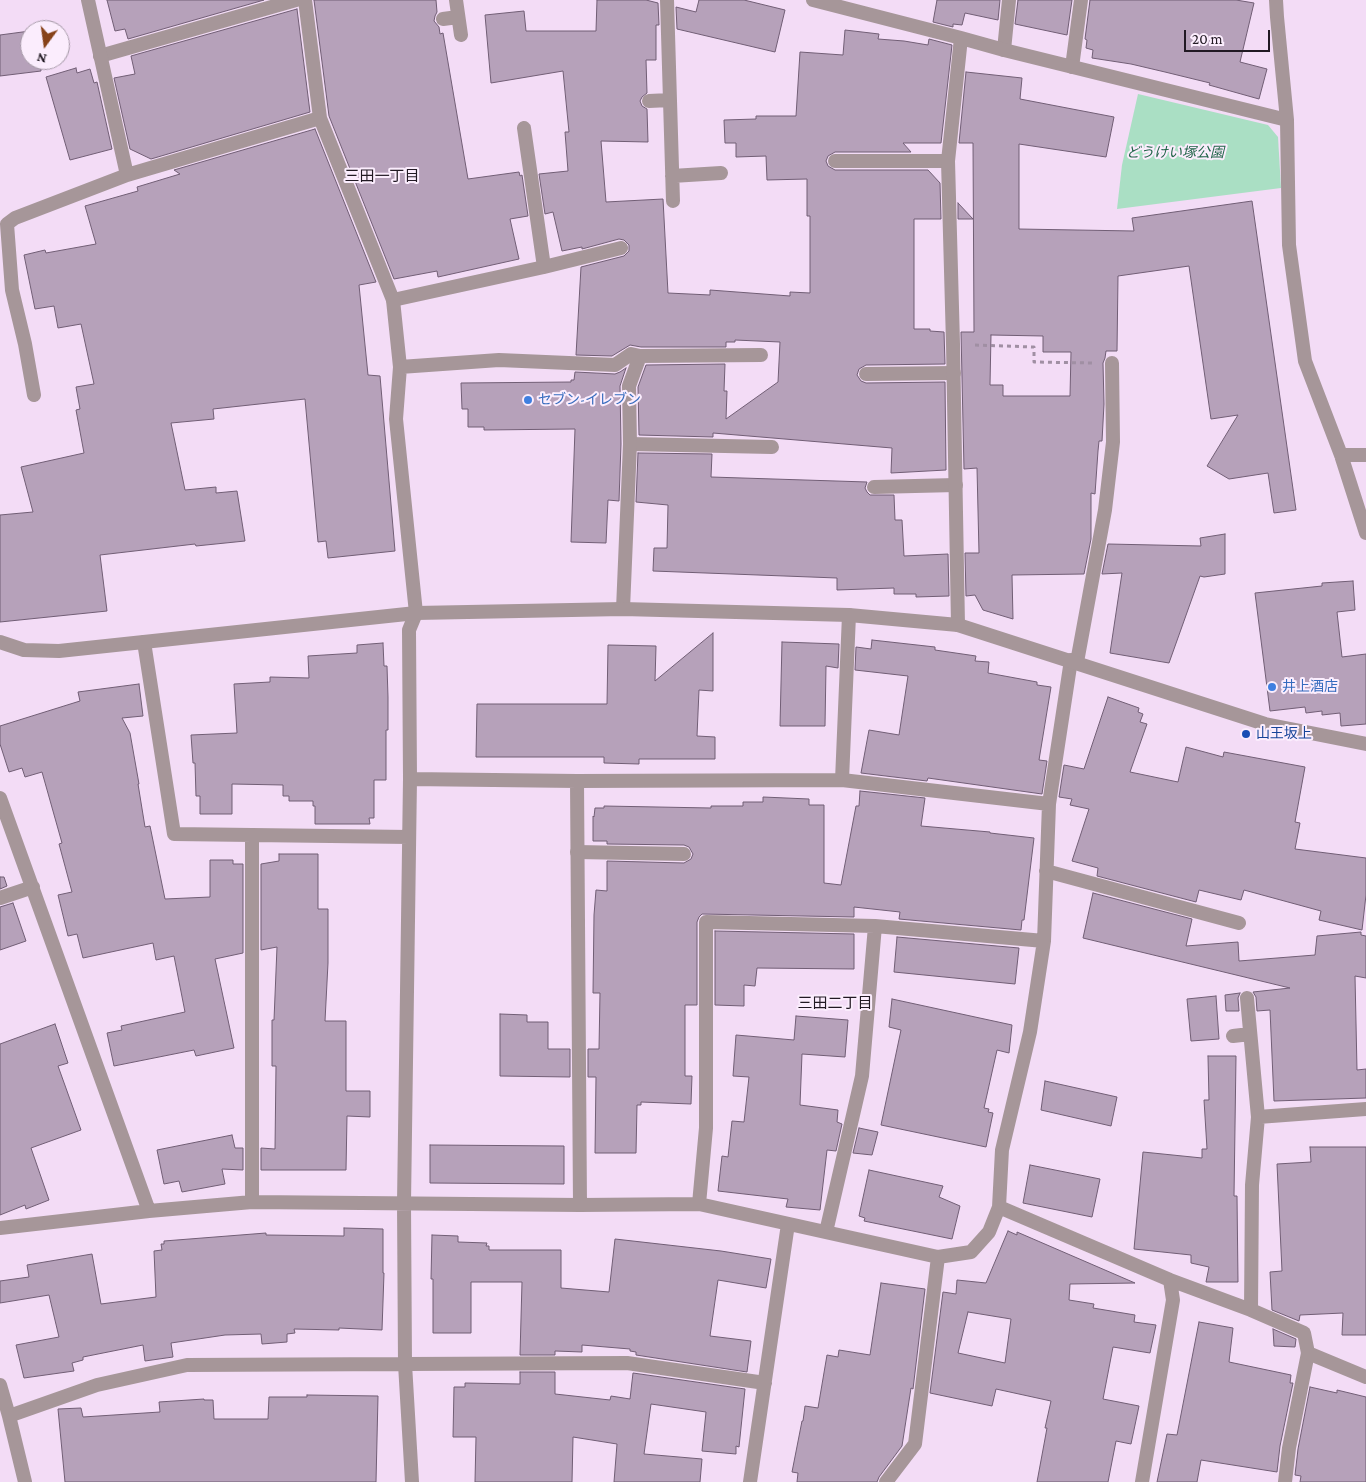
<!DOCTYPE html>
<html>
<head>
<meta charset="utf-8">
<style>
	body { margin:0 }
	#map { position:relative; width:1366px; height:1482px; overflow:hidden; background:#f3dcf6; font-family:"Crimson Pro",serif }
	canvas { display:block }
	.north { position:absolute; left:20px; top:20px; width:50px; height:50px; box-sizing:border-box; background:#fbedfd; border:1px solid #a498a6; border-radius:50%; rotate:194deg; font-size:14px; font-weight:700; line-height:20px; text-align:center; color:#211923 }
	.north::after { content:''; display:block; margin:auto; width:18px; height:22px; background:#874219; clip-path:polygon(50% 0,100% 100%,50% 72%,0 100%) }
	.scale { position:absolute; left:1184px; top:30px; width:86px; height:22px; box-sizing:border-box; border:2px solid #211923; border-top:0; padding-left:6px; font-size:15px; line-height:18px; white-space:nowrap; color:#211923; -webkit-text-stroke:4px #fbedfd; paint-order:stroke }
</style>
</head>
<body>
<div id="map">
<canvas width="1366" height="1482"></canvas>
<div class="north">N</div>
<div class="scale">20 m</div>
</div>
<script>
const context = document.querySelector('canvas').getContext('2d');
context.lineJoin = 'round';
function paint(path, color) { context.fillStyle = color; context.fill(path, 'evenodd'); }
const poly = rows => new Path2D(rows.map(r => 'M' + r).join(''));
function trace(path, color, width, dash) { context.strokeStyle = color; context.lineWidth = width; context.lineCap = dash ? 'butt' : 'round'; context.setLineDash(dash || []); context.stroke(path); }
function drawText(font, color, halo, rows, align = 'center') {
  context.font = font + ' "Crimson Pro","Noto Sans JP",serif'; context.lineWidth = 4; context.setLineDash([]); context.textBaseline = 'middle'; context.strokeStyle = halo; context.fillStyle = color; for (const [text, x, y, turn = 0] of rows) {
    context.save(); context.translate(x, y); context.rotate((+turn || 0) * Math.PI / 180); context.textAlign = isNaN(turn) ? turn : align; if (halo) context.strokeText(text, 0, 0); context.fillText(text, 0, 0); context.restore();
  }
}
const green = poly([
	[1138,94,1268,125,1278,137,1281,188,1117,209,1122,165]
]);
const building = poly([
	[107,0,264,0,128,39,125,29,115,31,107,0],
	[314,0,436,0,437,12,435,16,434,21,439,27,440,34,443,33,468,179,519,172,520,176,522,175,528,216,510,219,519,259,438,277,437,271,394,279,329,116,314,0],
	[597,0,646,0,658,3,659,25,656,25,656,60,646,60,647,93,642,97,640,101,642,106,647,109,648,142,601,141,606,202,663,199,668,293,710,295,710,290,790,296,790,292,810,293,810,216,807,216,807,179,767,180,766,156,736,157,736,143,725,143,724,120,756,119,756,116,796,116,800,52,843,55,845,30,879,34,878,39,904,41,928,45,929,39,952,45,941,143,903,143,911,152,835,152,828,156,826,161,828,166,835,170,928,170,940,183,941,219,914,219,914,329,930,329,930,331,944,332,945,364,866,365,859,369,857,375,861,381,866,383,945,382,946,470,891,473,892,448,713,433,713,437,639,435,638,387,646,365,725,364,724,391,727,391,726,419,778,382,780,342,735,340,735,342,726,342,726,347,641,347,630,345,612,356,576,355,581,267,624,256,629,251,629,245,624,240,619,239,582,249,582,247,562,251,553,212,545,214,539,174,568,171,565,132,569,132,563,71,491,83,485,15,524,11,526,31,596,31,597,0],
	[699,0,744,0,785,10,775,52,677,29,676,7,696,12,699,0],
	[937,0,1000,0,998,20,965,13,962,25,953,24,953,27,933,22,937,0],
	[1018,0,1072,0,1067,35,1015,24,1018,0],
	[1090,0,1236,0,1254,3,1240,62,1267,69,1259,99,1209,85,1210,83,1165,72,1131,64,1092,58,1093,50,1086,48,1087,40,1085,39,1090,0],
	[297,9,310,112,151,159,130,149,114,78,135,74,131,56,297,9],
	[30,31,30,60,40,60,41,71,0,76,0,35,30,31],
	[76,68,77,73,90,69,94,83,97,82,112,149,70,160,46,77,76,68],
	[966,72,1022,78,1020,99,1114,117,1106,157,1019,144,1019,229,1134,231,1132,218,1252,201,1296,510,1274,513,1268,473,1229,479,1207,466,1238,415,1211,419,1189,266,1118,276,1117,351,1106,351,1105,358,1103,363,1104,404,1102,441,1099,441,1098,451,1095,494,1091,493,1091,539,1084,574,1012,575,1013,619,983,610,975,595,966,596,965,553,979,553,977,468,964,469,961,332,974,332,973,143,959,143,966,72],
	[991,335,1043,336,1043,352,1071,352,1070,396,1003,396,1003,385,990,385,991,335],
	[315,129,376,282,359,285,368,375,380,376,395,551,328,558,326,541,318,542,305,399,213,409,214,419,171,423,185,490,216,487,216,493,237,491,245,541,196,546,195,544,100,555,107,611,0,622,0,515,33,512,21,467,84,453,76,410,80,409,76,387,94,384,81,324,58,328,54,306,35,309,24,255,45,250,46,253,96,244,85,206,138,191,137,187,180,174,174,170,315,129],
	[958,203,973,219,958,219,958,203],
	[626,368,620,386,621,444,619,501,608,500,606,543,571,542,575,429,484,430,484,427,468,427,468,409,462,409,461,383,571,382,571,380,574,380,575,372,615,374,620,372,626,368],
	[638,453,712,454,711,477,867,482,865,488,867,492,870,495,894,495,895,520,902,520,904,556,948,554,949,596,916,597,916,594,894,594,894,588,837,590,837,578,653,571,654,548,667,548,668,505,636,502,638,453],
	[1225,534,1225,574,1204,577,1200,576,1169,663,1110,653,1122,573,1102,574,1108,544,1201,546,1200,538,1225,534],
	[1353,581,1355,610,1337,612,1342,657,1366,654,1366,724,1341,726,1340,713,1322,715,1322,711,1306,713,1305,707,1270,711,1255,593,1322,586,1322,583,1353,581],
	[713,633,713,691,699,690,697,736,715,737,715,759,639,759,639,764,604,763,604,757,476,757,477,704,607,704,608,645,656,646,655,681,713,633],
	[872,640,935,647,935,650,976,656,975,661,989,662,988,673,1037,682,1037,685,1051,687,1039,760,1047,761,1042,794,928,778,927,781,861,773,869,730,899,735,908,676,855,670,856,647,871,649,872,640],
	[782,642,839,644,838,668,826,666,825,726,780,726,782,642],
	[383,643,384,666,387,666,388,697,388,730,386,730,386,780,374,780,374,818,369,818,370,824,315,824,315,806,313,806,313,801,289,801,289,796,283,796,283,785,232,784,232,814,200,814,200,796,196,796,195,763,193,763,191,735,237,733,234,684,270,682,270,677,309,678,308,656,357,653,357,645,383,643],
	[139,684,143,716,122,718,130,733,139,784,138,784,145,827,150,826,165,899,210,897,210,860,233,860,233,864,243,864,243,953,215,959,234,1048,196,1056,194,1050,114,1066,107,1033,122,1030,121,1026,185,1012,174,956,156,960,153,943,83,958,77,934,68,936,58,895,72,892,59,844,62,843,42,772,25,777,22,768,9,772,0,744,0,726,80,701,78,692,139,684],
	[1108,697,1139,708,1138,712,1143,714,1140,722,1147,724,1130,772,1178,782,1186,747,1223,757,1224,752,1305,767,1295,822,1300,823,1295,849,1366,858,1366,895,1362,930,1319,920,1321,911,1244,890,1241,900,1199,890,1196,902,1097,876,1098,868,1072,861,1089,809,1070,805,1072,799,1059,797,1064,765,1084,769,1108,697],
	[860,791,925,798,921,826,990,832,990,833,1034,838,1024,920,1022,920,1021,930,899,919,900,912,854,907,854,917,702,914,699,917,697,922,697,1005,685,1005,685,1076,692,1076,691,1104,641,1102,641,1105,637,1105,636,1153,595,1153,596,1077,588,1077,588,1049,599,1049,600,993,593,993,594,915,596,890,607,891,607,861,684,863,691,859,693,854,689,847,684,845,607,844,607,841,593,841,593,816,594,817,595,808,604,808,604,806,711,808,711,806,743,806,743,802,763,802,763,797,809,799,809,805,824,805,824,883,841,885,856,806,859,806,860,791],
	[279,854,318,854,318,909,328,909,328,963,325,1021,346,1021,346,1091,370,1091,370,1117,347,1116,346,1170,261,1170,261,1148,275,1149,276,1066,272,1066,272,1020,274,1020,277,947,261,950,261,864,279,861,279,854],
	[0,877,4,877,7,886,0,889,0,877],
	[1093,893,1192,919,1186,946,1238,942,1239,961,1315,955,1317,936,1361,932,1361,935,1366,936,1366,978,1355,976,1357,1070,1366,1069,1366,1098,1274,1101,1270,1010,1257,1011,1256,997,1253,992,1290,988,1083,938,1093,893],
	[13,903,26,941,0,950,0,907,13,903],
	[715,931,854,934,854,969,757,968,755,986,744,985,744,1006,715,1005,715,931],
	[897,937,1019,948,1015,984,894,972,897,937],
	[1240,993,1238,998,1239,1011,1226,1011,1225,995,1240,993],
	[1216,996,1219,1039,1191,1041,1187,999,1216,996],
	[892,999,1012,1025,1009,1053,997,1050,984,1108,989,1109,988,1112,993,1113,986,1147,881,1125,901,1030,889,1027,892,999],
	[500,1014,527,1015,527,1022,548,1022,548,1049,570,1049,570,1077,500,1076,500,1014],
	[796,1016,848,1020,845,1057,802,1054,800,1105,838,1110,837,1122,842,1124,836,1151,827,1150,820,1210,786,1207,788,1199,718,1191,722,1156,728,1157,732,1121,744,1122,749,1077,733,1076,736,1035,794,1040,796,1016],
	[55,1024,68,1063,58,1066,81,1130,31,1148,49,1200,26,1209,25,1205,0,1215,0,1044,55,1024],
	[1208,1056,1236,1056,1234,1196,1237,1196,1238,1282,1206,1282,1209,1267,1191,1263,1191,1255,1134,1249,1143,1152,1202,1158,1202,1149,1207,1149,1204,1100,1209,1100,1208,1056],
	[1045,1081,1117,1097,1111,1126,1041,1110,1045,1081],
	[859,1128,878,1132,872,1155,853,1153,859,1128],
	[232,1135,235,1148,243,1148,243,1170,222,1169,225,1184,182,1192,179,1181,164,1184,157,1150,232,1135],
	[430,1145,564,1146,564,1184,430,1183,430,1145],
	[1310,1147,1366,1147,1366,1335,1342,1335,1343,1313,1300,1315,1299,1321,1272,1310,1270,1272,1282,1271,1277,1164,1311,1162,1310,1147],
	[1030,1165,1100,1179,1092,1217,1023,1203,1030,1165],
	[869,1170,943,1186,939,1197,960,1206,952,1239,864,1221,865,1218,859,1216,869,1170],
	[344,1228,383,1229,383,1273,384,1273,382,1330,339,1328,339,1330,294,1329,295,1333,287,1334,287,1342,262,1344,261,1334,225,1335,171,1343,173,1357,145,1361,143,1345,83,1357,83,1360,72,1363,74,1371,24,1378,16,1345,59,1337,49,1295,0,1303,0,1281,29,1277,27,1265,92,1254,101,1304,156,1297,154,1251,162,1250,161,1244,164,1244,164,1241,266,1233,266,1235,344,1236,344,1228],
	[1008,1231,1017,1235,1017,1232,1135,1283,1070,1284,1069,1300,1094,1304,1093,1308,1135,1315,1134,1322,1156,1325,1150,1353,1113,1347,1103,1399,1139,1406,1131,1444,1116,1441,1108,1482,1037,1482,1047,1428,1045,1428,1051,1401,996,1389,992,1406,930,1393,943,1292,956,1294,957,1280,986,1283,1008,1231],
	[968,1312,1011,1319,1005,1363,958,1353,968,1312],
	[432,1235,458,1236,458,1242,487,1243,486,1246,489,1246,489,1250,561,1250,561,1288,609,1292,615,1239,721,1251,771,1259,766,1288,718,1280,710,1336,751,1341,747,1372,636,1355,636,1352,630,1351,630,1349,582,1345,582,1352,555,1351,555,1355,520,1355,522,1282,471,1282,471,1333,433,1333,433,1279,431,1279,432,1235],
	[881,1283,925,1289,913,1389,911,1388,902,1446,879,1477,877,1482,797,1482,798,1473,792,1472,802,1421,803,1421,805,1406,818,1408,827,1355,838,1357,839,1350,870,1355,881,1283],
	[1199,1322,1233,1328,1229,1362,1291,1375,1290,1383,1293,1383,1280,1446,1277,1472,1201,1460,1197,1482,1157,1482,1167,1434,1177,1435,1199,1322],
	[1273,1329,1296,1339,1295,1347,1274,1346,1273,1329],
	[520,1372,555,1372,555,1394,610,1400,611,1396,630,1399,633,1373,745,1389,739,1447,736,1446,736,1454,702,1451,706,1412,651,1404,644,1454,702,1459,700,1482,614,1482,617,1444,573,1437,572,1482,475,1482,476,1437,453,1437,454,1387,465,1387,465,1383,520,1384,520,1372],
	[1310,1387,1337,1393,1337,1390,1366,1397,1366,1482,1300,1482,1301,1476,1295,1475,1298,1449,1310,1387],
	[307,1395,378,1396,376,1482,65,1482,58,1409,81,1408,83,1417,160,1412,159,1402,204,1399,204,1400,213,1400,214,1419,268,1419,269,1397,307,1397,307,1395]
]);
const path = poly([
	[975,345,1034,347,1034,362,1092,363]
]);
const service = poly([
	[456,0,461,35],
	[667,0,673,201],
	[443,19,458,17],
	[1004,50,1009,0],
	[100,56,296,0],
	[1072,67,1081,0],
	[649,101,670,100],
	[524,128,544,267],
	[835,161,948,161],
	[672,176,721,173],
	[393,300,544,267,621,248],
	[866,374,954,373],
	[630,444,772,447],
	[874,487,956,485],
	[577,852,684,854],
	[1285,1482,1289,1448,1308,1353]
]);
const minor = poly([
	[88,0,127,175],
	[305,0,320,118,393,300,400,367,396,419,416,613,409,630,410,779,404,1203,405,1364,412,1482],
	[813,0,961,38,1004,50,1287,120],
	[1276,0,1277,17,1287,120,1289,245,1305,361,1341,455,1366,533],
	[400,367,499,360,615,365,631,354,640,356],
	[34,395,25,344,12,290,7,224,15,218,127,175,320,118],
	[1341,455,1366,455],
	[623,609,630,444,629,386,640,356,761,355],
	[958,625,953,344,948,161,961,38],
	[144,642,174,834,409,837],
	[1077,662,1105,510,1113,442,1112,363],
	[410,779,577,781,842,780,1049,804],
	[842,780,849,615],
	[577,781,580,1205],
	[0,798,149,1211],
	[1046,871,1239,923],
	[0,898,33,887],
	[1247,998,1258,1117,1252,1185,1251,1310],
	[1233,1036,1250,1034],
	[1258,1117,1366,1109],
	[252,1202,252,835],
	[699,1204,706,1128,706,922,875,926,1044,941],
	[999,1207,1170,1280,1251,1310,1304,1333,1308,1353,1366,1377],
	[0,1228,149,1211,252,1202,580,1205,699,1204,938,1257,971,1252,989,1232,999,1207,1002,1150,1030,1032,1044,941,1049,804,1071,660],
	[826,1232,862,1076,875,926],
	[0,1385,9,1416,25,1482],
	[9,1416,97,1385,187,1365,627,1363,765,1383],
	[750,1482,788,1224],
	[886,1482,915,1444,938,1257],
	[1142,1482,1173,1300,1170,1280]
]);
const tertiary = poly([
	[0,642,24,650,59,651,416,613,623,609,849,615,958,625,1265,724,1366,744]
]);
const markers = [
	[528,400,5,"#3f7fe0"],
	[1272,687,5,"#3f7fe0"],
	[1246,734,5,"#1a4fb4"]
];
const parkNames = [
	["どうけい塚公園",1175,153]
];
const shopNames = [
	["セブン-イレブン",538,400],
	["井上酒店",1282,687]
];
const transitNames = [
	["山王坂上",1256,734]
];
const neighbourhoodNames = [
	["三田一丁目",382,176],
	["三田二丁目",835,1003]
];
paint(green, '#aadfc4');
paint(building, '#b6a1ba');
trace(building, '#715e75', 1);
trace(path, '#a08fa3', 3, [4, 4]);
trace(service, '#a69699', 14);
trace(minor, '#a69699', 14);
trace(tertiary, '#a69699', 14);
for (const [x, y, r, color] of markers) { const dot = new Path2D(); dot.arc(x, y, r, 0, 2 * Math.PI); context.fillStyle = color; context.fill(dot); trace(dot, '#fbedfd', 2); }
drawText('italic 14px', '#216549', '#fbedfd', parkNames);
drawText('14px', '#366cbe', '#fbedfd', shopNames, 'left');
drawText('14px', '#164399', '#fbedfd', transitNames, 'left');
drawText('15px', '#211923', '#fbedfd', neighbourhoodNames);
</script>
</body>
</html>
